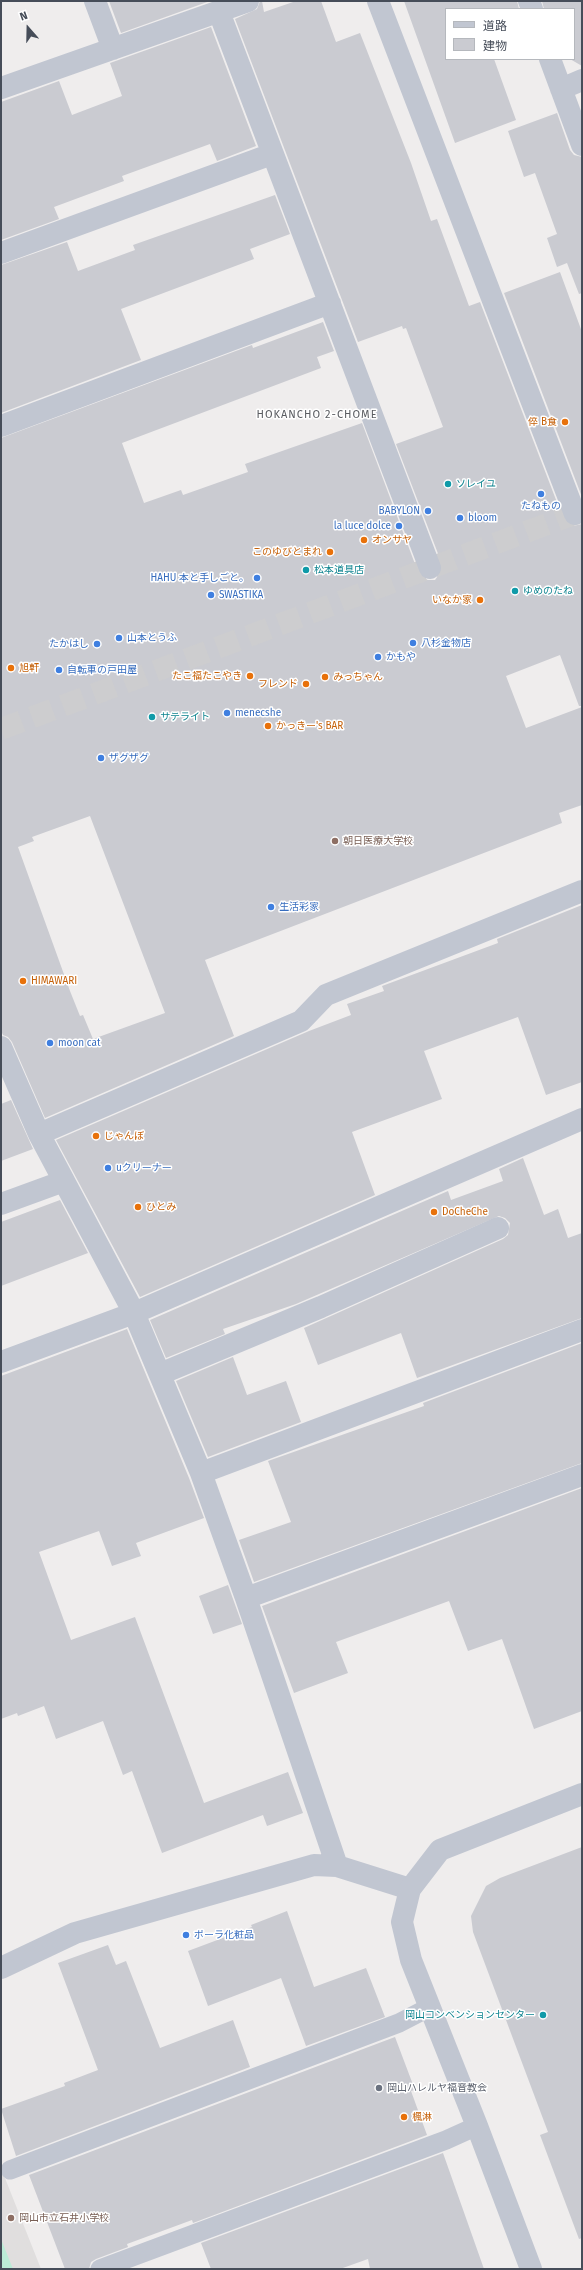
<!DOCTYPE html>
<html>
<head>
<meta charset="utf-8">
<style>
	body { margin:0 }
	#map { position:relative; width:583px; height:2270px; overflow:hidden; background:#efeded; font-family:"Fira Sans","Noto Sans JP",sans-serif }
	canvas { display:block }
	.frame { position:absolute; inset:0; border:2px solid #464d59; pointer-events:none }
	.legend { position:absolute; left:445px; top:8px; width:130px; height:52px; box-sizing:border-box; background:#fff; border:1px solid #b5b8bd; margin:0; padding:5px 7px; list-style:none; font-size:12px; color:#464d59 }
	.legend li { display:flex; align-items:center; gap:8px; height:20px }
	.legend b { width:20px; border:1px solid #b5b8bd }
	.north { position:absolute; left:8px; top:8px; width:40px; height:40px; -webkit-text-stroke:3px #fff; paint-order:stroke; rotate:340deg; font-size:11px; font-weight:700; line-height:16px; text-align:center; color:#464d59 }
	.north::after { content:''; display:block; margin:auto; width:14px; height:18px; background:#464d59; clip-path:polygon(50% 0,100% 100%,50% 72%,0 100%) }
</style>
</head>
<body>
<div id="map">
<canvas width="583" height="2270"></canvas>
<div class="frame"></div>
<ul class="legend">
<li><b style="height:5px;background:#c1c6d1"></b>道路</li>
<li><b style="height:11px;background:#cacbd1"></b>建物</li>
</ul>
<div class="north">N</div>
</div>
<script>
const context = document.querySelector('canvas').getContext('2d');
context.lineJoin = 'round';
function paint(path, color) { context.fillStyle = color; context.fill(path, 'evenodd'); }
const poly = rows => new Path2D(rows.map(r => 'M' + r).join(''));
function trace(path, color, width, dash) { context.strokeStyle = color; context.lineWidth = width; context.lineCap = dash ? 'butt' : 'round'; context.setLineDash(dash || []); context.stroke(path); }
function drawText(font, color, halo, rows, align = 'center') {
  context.font = font + ' "Fira Sans","Noto Sans JP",sans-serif'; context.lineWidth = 3; context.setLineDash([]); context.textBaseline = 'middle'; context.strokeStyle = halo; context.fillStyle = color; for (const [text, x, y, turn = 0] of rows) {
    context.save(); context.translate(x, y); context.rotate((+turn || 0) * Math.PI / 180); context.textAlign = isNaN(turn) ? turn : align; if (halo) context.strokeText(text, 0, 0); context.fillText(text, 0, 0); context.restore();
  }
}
const education = poly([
	[1,2168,41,2269,1,2269]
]);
const green = poly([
	[1,2239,13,2269,1,2269]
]);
const building = poly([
	[109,1,210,1,121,33],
	[260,1,262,1,264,12,296,1,321,1,336,42,360,33,411,163,431,221,437,219,469,306,480,302,563,518,573,526,582,524,582,706,579,706,560,655,506,676,526,728,582,707,582,805,559,813,562,823,205,960,234,1036,45,1118,12,1042,8,1037,3,1035,1,1031,1,438,252,345,253,348,323,322,334,351,317,357,321,368,122,443,144,503,181,490,183,495,248,472,245,464,362,423,418,572,422,578,428,580,435,580,442,570,442,564,396,444,443,427,406,328,403,329,402,326,358,342,235,19,257,9],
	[90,816,165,1013,93,1039,83,1015,80,1016,70,991,18,847,34,841,32,837],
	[404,1,517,1,519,9,446,9,446,59,494,59,516,120,455,143],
	[542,1,582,1,582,66,570,59,574,59,574,9,544,9],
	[211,27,256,146,217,161,210,144,122,176,124,181,54,207,59,219,1,240,1,102,59,81,72,115,122,96,110,63],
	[557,113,570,150,574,155,582,157,582,293,579,294,567,263,557,267,547,238,557,234,535,173,524,177,508,131],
	[275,195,290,234,250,249,254,259,121,309,141,360,1,413,1,265,67,242,78,271,135,250,133,245],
	[560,272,582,332,582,497,504,293],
	[582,905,582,1082,546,1095,518,1017,424,1051,442,1099,352,1132,375,1195,140,1297,56,1140,309,1031,351,1015,347,1004,384,991,382,986,498,943,497,939],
	[11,1100,33,1149,1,1161,1,1104],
	[523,1158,544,1215,558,1209,568,1238,582,1233,582,1318,417,1378,401,1333,318,1365,304,1328,503,1239,508,1235,510,1223,505,1218,499,1216,296,1304,223,1329,225,1334,166,1358,150,1320,448,1191,451,1200,503,1181,499,1169],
	[60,1200,88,1253,1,1286,1,1222],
	[127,1329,189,1478,204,1518,136,1543,141,1556,112,1566,99,1531,39,1552,71,1640,135,1617,204,1803,288,1772,303,1813,267,1826,263,1815,162,1853,132,1771,123,1775,103,1721,56,1739,44,1706,18,1716,17,1713,1,1719,1,1376],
	[582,1343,582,1463,254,1582,239,1540,291,1522,268,1461,424,1406,423,1403],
	[233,1357,247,1395,286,1381,301,1422,208,1457,176,1381],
	[582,1488,582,1711,534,1729,502,1639,468,1651,449,1601,336,1642,348,1673,294,1693,262,1606],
	[228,1585,242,1624,213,1634,199,1596],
	[582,1847,582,2238,579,2239,540,2135,548,2132,473,1932,471,1916,486,1886,500,1878],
	[287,1911,314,1987,366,1968,385,2017,306,2046,281,1978,208,2006,188,1951,252,1927,251,1925],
	[108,1945,116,1965,126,1961,160,2048,233,2020,250,2067,16,2156,1,2109,65,2086,64,2083,98,2070,58,1963],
	[395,2037,415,2090,411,2091,427,2135,193,2223,192,2220,127,2244,128,2247,96,2259,91,2262,89,2269,65,2269,29,2175],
	[443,2153,484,2269,370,2269,368,2259,340,2269,211,2269,201,2243]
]);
const pedestrianTunnel = poly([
	[1,729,582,511]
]);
const service = poly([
	[10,2170,399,2023,430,2007],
	[100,2269,446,2140,477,2126]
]);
const minor = poly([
	[95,1,113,49],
	[378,1,575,514],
	[529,1,532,9],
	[219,12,430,568],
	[550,59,582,145],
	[1,88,248,1],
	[561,89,582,80],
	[1,253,272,154],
	[1,426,330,303],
	[1,1047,39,1134,134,1313,201,1473,246,1598,337,1866],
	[39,1134,301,1021,326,995,582,891],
	[1,1204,64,1181],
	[1,1362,134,1313,582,1119],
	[160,1374,321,1307,498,1228],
	[201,1473,582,1330],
	[246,1598,582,1475],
	[1,1968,75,1933,314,1865,337,1866,410,1889]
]);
const tertiary = poly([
	[531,2269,477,2126,411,1960,402,1922,410,1889,440,1850,582,1794]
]);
const markers = [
	[565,422,4,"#e8710a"],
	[448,484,4,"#0f9aa8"],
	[541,494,4,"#3f7fe0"],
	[428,511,4,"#3f7fe0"],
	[460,518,4,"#3f7fe0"],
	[399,526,4,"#3f7fe0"],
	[364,540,4,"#e8710a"],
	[330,552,4,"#e8710a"],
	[306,570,4,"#0f9aa8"],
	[257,578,4,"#3f7fe0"],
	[515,591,4,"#0f9aa8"],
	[211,595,4,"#3f7fe0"],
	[480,600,4,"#e8710a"],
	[119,638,4,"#3f7fe0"],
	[413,643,4,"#3f7fe0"],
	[97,644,4,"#3f7fe0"],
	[378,657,4,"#3f7fe0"],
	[11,668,4,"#e8710a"],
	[59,670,4,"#3f7fe0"],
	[250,676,4,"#e8710a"],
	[325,677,4,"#e8710a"],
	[306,684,4,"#e8710a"],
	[227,713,4,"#3f7fe0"],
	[152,717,4,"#0f9aa8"],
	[268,726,4,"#e8710a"],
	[101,758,4,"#3f7fe0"],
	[335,841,4,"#8d6e63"],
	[271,907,4,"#3f7fe0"],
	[23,981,4,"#e8710a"],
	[50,1043,4,"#3f7fe0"],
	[96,1136,4,"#e8710a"],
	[108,1168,4,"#3f7fe0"],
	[138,1207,4,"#e8710a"],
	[434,1212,4,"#e8710a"],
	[186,1935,4,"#3f7fe0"],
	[543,2015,4,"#0f9aa8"],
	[379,2088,4,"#6b7280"],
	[404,2117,4,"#e8710a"],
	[11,2218,4,"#8d6e63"]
];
const foodNames = [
	["倅 B食",557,422,"right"],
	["オンサヤ",372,540],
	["このゆびとまれ",322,552,"right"],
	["いなか家",472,600,"right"],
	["旭軒",19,668],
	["たこ福たこやき",242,676,"right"],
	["みっちゃん",333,677],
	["フレンド",298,684,"right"],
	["かっきー's BAR",276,726],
	["HIMAWARI",31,981],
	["じゃんぼ",104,1136],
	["ひとみ",146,1207],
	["DoCheChe",442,1212],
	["楓淋",412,2117]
];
const cultureNames = [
	["ソレイユ",456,484],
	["松本道具店",314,570],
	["ゆめのたね",523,591],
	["サテライト",160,717],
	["岡山コンベンションセンター",535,2015,"right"]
];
const shopNames = [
	["たねもの",541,506,"center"],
	["BABYLON",420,511,"right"],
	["bloom",468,518],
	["la luce dolce",391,526,"right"],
	["HAHU 本と手しごと。",249,578,"right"],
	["SWASTIKA",219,595],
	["山本とうふ",127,638],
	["八杉金物店",421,643],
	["たかはし",89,644,"right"],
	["かもや",386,657],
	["自転車の戸田屋",67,670],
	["menecshe",235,713],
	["ザグザグ",109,758],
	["生活彩家",279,907],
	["moon cat",58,1043],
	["uクリーナー",116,1168],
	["ポーラ化粧品",194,1935]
];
const educationNames = [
	["朝日医療大学校",343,841],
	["岡山市立石井小学校",19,2218]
];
const worshipNames = [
	["岡山ハレルヤ福音教会",387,2088]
];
const neighbourhoodNames = [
	["HOKANCHO 2-CHOME",317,415]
];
paint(education, '#e0dede');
paint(green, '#bcecd7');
paint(building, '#cacbd1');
trace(pedestrianTunnel, '#cdcdcf', 22, [22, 11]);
trace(service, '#c1c6d1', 19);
trace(minor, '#c1c6d1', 22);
trace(tertiary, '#c1c6d1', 22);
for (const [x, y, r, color] of markers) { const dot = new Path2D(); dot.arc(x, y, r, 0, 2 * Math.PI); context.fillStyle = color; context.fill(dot); trace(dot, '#fff', 1.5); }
drawText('10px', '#c56008', '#fff', foodNames, 'left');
drawText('10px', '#0d838f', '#fff', cultureNames, 'left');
drawText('10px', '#366cbe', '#fff', shopNames, 'left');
drawText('10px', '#785e54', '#fff', educationNames, 'left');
drawText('10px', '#5b616d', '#fff', worshipNames, 'left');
context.letterSpacing = '1px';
drawText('11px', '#5a5c61', '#fff', neighbourhoodNames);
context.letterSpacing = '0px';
</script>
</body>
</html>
